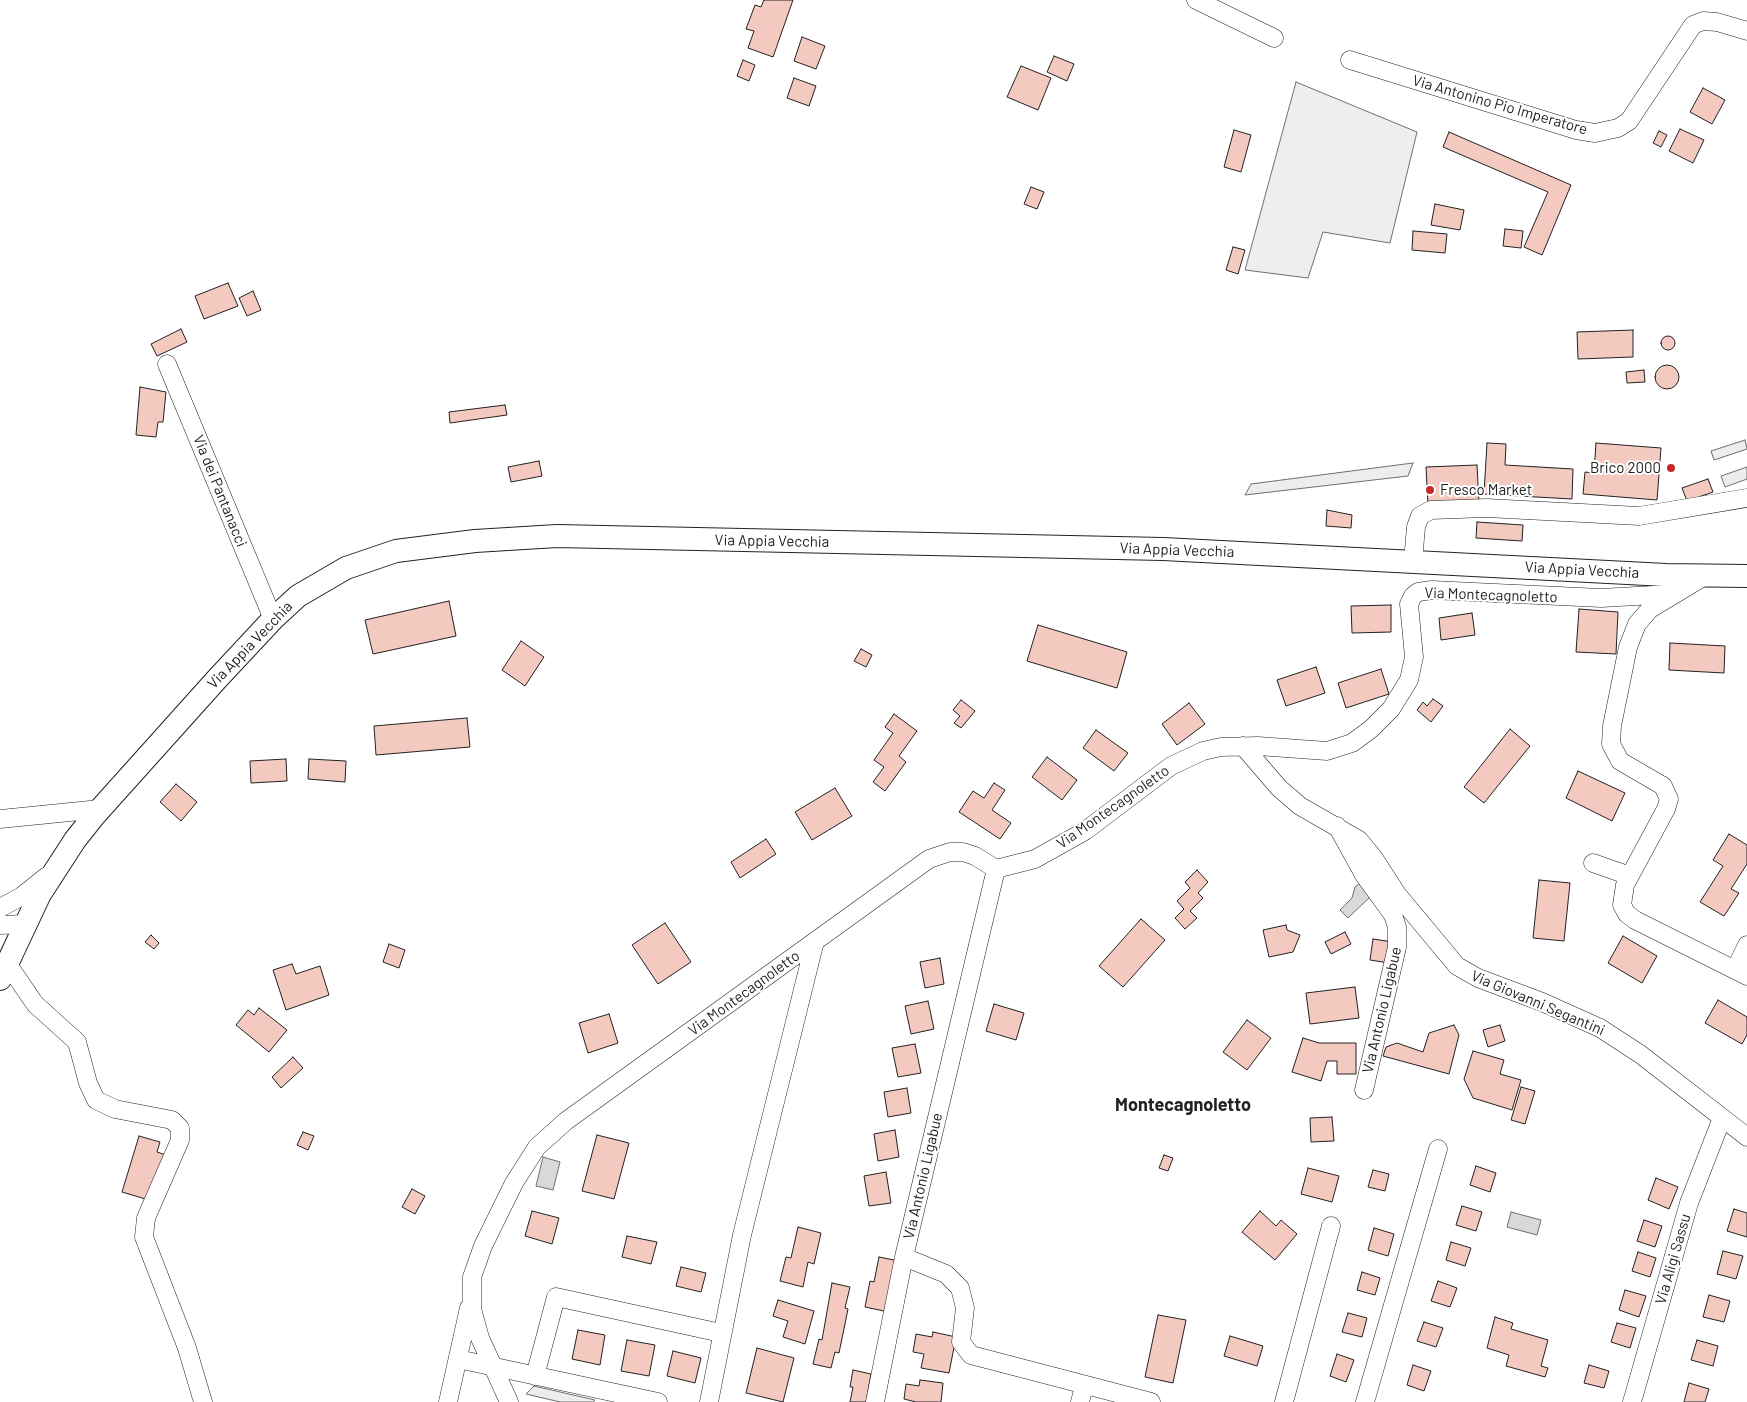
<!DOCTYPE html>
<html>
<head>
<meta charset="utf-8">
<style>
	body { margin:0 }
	canvas { display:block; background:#fff }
</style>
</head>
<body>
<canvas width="1747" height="1402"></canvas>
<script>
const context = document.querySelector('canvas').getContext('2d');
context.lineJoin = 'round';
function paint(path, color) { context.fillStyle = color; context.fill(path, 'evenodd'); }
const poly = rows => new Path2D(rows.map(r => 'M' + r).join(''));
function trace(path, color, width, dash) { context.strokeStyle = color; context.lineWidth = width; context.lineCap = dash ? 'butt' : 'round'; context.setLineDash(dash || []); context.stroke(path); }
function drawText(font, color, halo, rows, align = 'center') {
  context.font = font + ' Barlow,sans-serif'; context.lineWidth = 4; context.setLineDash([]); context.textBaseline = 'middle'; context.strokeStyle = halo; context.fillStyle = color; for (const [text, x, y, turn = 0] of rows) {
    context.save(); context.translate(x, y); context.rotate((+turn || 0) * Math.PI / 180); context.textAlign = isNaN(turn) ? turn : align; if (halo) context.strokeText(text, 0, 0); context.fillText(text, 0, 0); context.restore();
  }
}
const green = poly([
	[1296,82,1417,132,1390,243,1323,232,1308,278,1245,270,1296,82]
]);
const parking = poly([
	[1745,440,1747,449,1714,460,1711,451,1745,440],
	[1413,463,1408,476,1245,495,1251,484,1413,463],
	[1747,467,1747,479,1725,487,1721,476,1747,467],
	[534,1386,595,1400,593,1402,560,1402,526,1394,534,1386]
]);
const water = poly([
	[1360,883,1371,896,1348,918,1340,910,1352,898,1355,887,1360,883],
	[543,1157,560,1162,553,1190,536,1186,543,1157],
	[1511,1212,1541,1220,1537,1235,1507,1227,1511,1212]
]);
const building = poly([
	[764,0,793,0,773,57,748,48,754,31,746,29,755,5,761,7,764,0],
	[802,37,825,46,816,69,794,61,802,37],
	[1054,56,1074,64,1067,81,1047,72,1054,56],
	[743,60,755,65,749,81,737,76,743,60],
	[1021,66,1051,78,1038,110,1007,97,1021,66],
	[794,78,816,86,809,106,787,98,794,78],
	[1703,88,1725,100,1712,124,1690,112,1703,88],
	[1680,129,1704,140,1693,163,1669,151,1680,129],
	[1234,130,1251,135,1241,172,1224,167,1234,130],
	[1659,131,1667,135,1661,147,1653,143,1659,131],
	[1449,132,1571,185,1542,255,1524,247,1548,192,1443,147,1449,132],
	[1031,187,1044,192,1037,209,1024,204,1031,187],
	[1435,204,1464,210,1460,230,1431,225,1435,204],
	[1505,229,1523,231,1521,248,1503,246,1505,229],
	[1413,231,1447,234,1445,253,1412,250,1413,231],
	[1233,247,1245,250,1238,274,1226,270,1233,247],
	[228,283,238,306,204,319,195,296,228,283],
	[253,291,261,310,247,316,239,298,253,291],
	[181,329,187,342,157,356,151,344,181,329],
	[1633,330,1633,357,1578,359,1577,332,1633,330],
	'1661 343a7 7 0 1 1 14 0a7 7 0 1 1-14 0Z',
	'1655 377a12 12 0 1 1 24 0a12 12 0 1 1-24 0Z',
	[1644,370,1645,382,1627,383,1626,372,1644,370],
	[140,387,166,392,163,422,158,422,156,437,136,435,140,387],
	[505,405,507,415,450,423,449,412,505,405],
	[1487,443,1506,444,1505,465,1573,469,1572,499,1484,494,1487,443],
	[1596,443,1661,448,1657,500,1583,494,1585,472,1594,473,1596,443],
	[539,461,542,476,511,482,508,467,539,461],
	[1477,465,1479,503,1428,505,1426,467,1477,465],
	[1708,479,1713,492,1687,501,1682,488,1708,479],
	[1327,510,1352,515,1351,528,1326,526,1327,510],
	[1477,522,1523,525,1522,541,1476,538,1477,522],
	[449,601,456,636,373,654,365,620,449,601],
	[1391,605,1391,632,1352,633,1351,606,1391,605],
	[1579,609,1618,612,1616,654,1576,652,1579,609],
	[1472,613,1475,635,1441,640,1439,618,1472,613],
	[1038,625,1127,652,1117,688,1027,661,1038,625],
	[521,641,544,657,525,686,502,670,521,641],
	[1670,643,1725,646,1724,673,1669,670,1670,643],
	[861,649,872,655,866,667,854,661,861,649],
	[1316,667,1325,693,1286,706,1277,680,1316,667],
	[1381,669,1389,694,1346,708,1338,683,1381,669],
	[1433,699,1443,706,1431,722,1417,710,1423,702,1427,706,1433,699],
	[961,700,975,711,961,728,954,723,960,716,953,710,961,700],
	[1189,703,1205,724,1177,745,1162,724,1189,703],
	[894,714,917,731,899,756,906,762,885,791,873,782,884,767,874,760,893,733,885,727,894,714],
	[467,718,470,747,376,755,374,726,467,718],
	[1510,729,1530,746,1484,803,1464,787,1510,729],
	[1096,730,1128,753,1114,771,1083,748,1096,730],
	[1047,757,1077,780,1062,800,1032,777,1047,757],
	[286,759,287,781,251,783,250,761,286,759],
	[309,759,346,761,345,782,308,779,309,759],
	[1578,771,1625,793,1612,821,1566,798,1578,771],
	[994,783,1005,790,992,810,1011,823,1000,839,959,812,973,791,984,798,994,783],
	[176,784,197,802,181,821,160,802,176,784],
	[835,788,852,816,812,840,795,812,835,788],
	[1729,834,1747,845,1747,864,1731,889,1739,893,1724,916,1700,902,1723,866,1713,860,1729,834],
	[766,839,776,854,740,878,731,862,766,839],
	[1197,870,1208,882,1198,893,1203,898,1190,911,1197,918,1185,929,1175,918,1184,909,1177,901,1190,888,1185,882,1197,870],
	[1539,880,1570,883,1564,941,1533,938,1539,880],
	[1141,919,1165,940,1123,987,1099,966,1141,919],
	[665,923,691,962,658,984,632,945,665,923],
	[1286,925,1287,930,1300,935,1293,952,1269,957,1263,930,1286,925],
	[1345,932,1351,944,1331,954,1325,942,1345,932],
	[151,935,159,943,154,949,145,942,151,935],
	[1623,936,1657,956,1642,983,1608,963,1623,936],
	[1373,939,1393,942,1389,963,1370,960,1373,939],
	[389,944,405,950,399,968,383,962,389,944],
	[940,958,944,984,925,988,920,962,940,958],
	[292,964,296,974,320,966,329,995,286,1010,273,970,292,964],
	[1355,987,1359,1018,1310,1024,1306,993,1355,987],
	[1718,1000,1747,1017,1747,1035,1742,1044,1705,1023,1718,1000],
	[928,1001,934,1029,911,1034,905,1006,928,1001],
	[994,1004,1024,1013,1016,1040,986,1031,994,1004],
	[259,1008,287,1030,269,1052,236,1025,248,1010,254,1015,259,1008],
	[609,1014,618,1043,588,1053,579,1023,609,1014],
	[1247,1020,1271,1038,1247,1070,1223,1052,1247,1020],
	[1454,1025,1459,1035,1449,1074,1383,1056,1386,1047,1397,1043,1423,1052,1429,1033,1454,1025],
	[1500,1025,1505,1041,1488,1047,1483,1030,1500,1025],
	[1303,1038,1319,1043,1356,1043,1356,1074,1337,1074,1337,1061,1327,1061,1321,1081,1292,1072,1303,1038],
	[915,1044,921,1073,898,1077,892,1048,915,1044],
	[1473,1051,1504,1060,1500,1074,1521,1080,1512,1110,1473,1098,1464,1079,1473,1051],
	[293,1057,303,1068,281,1088,272,1077,293,1057],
	[1521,1087,1535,1091,1525,1124,1511,1120,1521,1087],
	[907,1088,911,1113,888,1117,884,1092,907,1088],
	[1332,1117,1334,1141,1311,1142,1310,1118,1332,1117],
	[895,1130,899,1157,878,1161,874,1134,895,1130],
	[303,1132,314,1136,308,1150,297,1145,303,1132],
	[597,1135,629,1143,614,1199,582,1191,597,1135],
	[139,1136,160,1142,157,1152,166,1155,152,1201,122,1192,139,1136],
	[1164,1155,1173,1158,1168,1171,1159,1168,1164,1155],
	[1476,1166,1496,1173,1490,1192,1470,1185,1476,1166],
	[1308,1168,1339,1176,1332,1202,1301,1194,1308,1168],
	[1373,1170,1389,1174,1385,1191,1368,1187,1373,1170],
	[886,1172,891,1203,869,1206,864,1176,886,1172],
	[1656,1178,1678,1187,1669,1209,1648,1200,1656,1178],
	[412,1189,425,1196,415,1214,402,1207,412,1189],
	[1462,1206,1482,1212,1476,1231,1456,1225,1462,1206],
	[1734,1209,1747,1213,1747,1237,1727,1231,1734,1209],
	[532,1211,559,1218,552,1244,525,1236,532,1211],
	[1260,1211,1276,1226,1281,1220,1297,1234,1275,1260,1242,1232,1260,1211],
	[1644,1220,1662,1226,1655,1247,1637,1241,1644,1220],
	[798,1227,821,1233,814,1264,808,1262,803,1287,780,1281,786,1257,791,1258,798,1227],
	[1374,1228,1394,1234,1388,1256,1368,1250,1374,1228],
	[627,1236,657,1242,651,1264,622,1257,627,1236],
	[1451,1242,1471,1248,1465,1266,1446,1260,1451,1242],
	[1723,1251,1743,1256,1736,1279,1717,1274,1723,1251],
	[1638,1252,1656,1258,1650,1277,1632,1271,1638,1252],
	[879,1257,899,1261,884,1311,865,1307,870,1281,874,1282,879,1257],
	[681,1267,706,1273,701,1292,676,1286,681,1267],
	[1362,1272,1380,1278,1375,1295,1357,1290,1362,1272],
	[1438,1281,1457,1288,1450,1307,1431,1301,1438,1281],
	[832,1283,850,1287,845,1308,848,1309,839,1353,835,1352,831,1368,813,1364,819,1339,822,1340,832,1283],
	[1625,1290,1646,1296,1639,1317,1619,1310,1625,1290],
	[1709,1295,1730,1301,1724,1322,1703,1317,1709,1295],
	[778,1300,814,1311,805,1344,783,1337,788,1321,773,1316,778,1300],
	[1348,1313,1367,1318,1362,1337,1342,1332,1348,1313],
	[1158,1315,1186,1320,1173,1383,1145,1377,1158,1315],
	[1495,1317,1513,1323,1511,1329,1548,1340,1541,1366,1548,1368,1545,1377,1506,1366,1509,1355,1487,1348,1495,1317],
	[1424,1322,1443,1328,1436,1347,1417,1341,1424,1322],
	[1617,1323,1636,1328,1630,1348,1611,1342,1617,1323],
	[578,1330,605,1335,600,1365,572,1359,578,1330],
	[933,1332,956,1337,949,1373,921,1368,924,1354,913,1352,916,1334,932,1337,933,1332],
	[1230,1336,1263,1346,1257,1366,1224,1356,1230,1336],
	[627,1340,655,1345,649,1376,621,1371,627,1340],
	[1697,1340,1718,1346,1713,1366,1691,1360,1697,1340],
	[757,1348,794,1358,783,1402,746,1393,757,1348],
	[673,1351,701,1358,695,1383,667,1376,673,1351],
	[1337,1354,1354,1360,1346,1382,1330,1376,1337,1354],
	[1413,1365,1431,1371,1424,1391,1407,1385,1413,1365],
	[1589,1365,1609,1371,1604,1388,1584,1383,1589,1365],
	[853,1370,871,1374,866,1402,850,1402,853,1387,850,1387,853,1370],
	[920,1380,943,1383,941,1402,916,1402,904,1399,906,1384,919,1386,920,1380],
	[1689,1383,1709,1389,1705,1402,1684,1402,1689,1383]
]);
const minor = poly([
	[1196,0,1274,38],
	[1350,60,1576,130,1595,133,1618,128,1629,121,1693,25,1703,21,1717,22,1747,31],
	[167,364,273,619],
	[1413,561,1416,527,1420,516,1431,510,1487,508,1639,516,1747,498],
	[1703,577,1650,609,1637,624,1628,647,1612,726,1611,744,1620,761,1663,786,1669,799,1666,809,1625,885,1622,905,1627,914,1635,920,1747,976],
	[1243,746,1279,788,1300,806,1359,840,1373,857,1397,894,1457,966,1478,978,1542,1002,1600,1028,1640,1054,1747,1137],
	[0,819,100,809],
	[1337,826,1364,875,1393,915,1397,927,1397,947,1364,1090],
	[1593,863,1630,876],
	[996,869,904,1257,946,1274,960,1288,965,1308,961,1342,971,1355,1151,1402],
	[0,908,22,896,47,876],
	[0,925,25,924],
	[7,963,35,1004,77,1042,88,1083,96,1100,115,1109,172,1120,180,1128,180,1140,146,1218,144,1237,187,1348,203,1402],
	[1735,970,1747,945],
	[458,1359,658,1402],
	[535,1376,556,1297,721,1333],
	[448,1402,469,1308],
	[509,1402,480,1338,472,1309,472,1277,483,1246,514,1183,537,1147,566,1121,929,859,950,852,963,852,975,856,996,869,1035,859,1085,831,1171,766,1203,751,1221,747,1258,746,1327,751,1352,743,1371,729,1391,709,1409,680,1414,657,1409,604,1413,596,1418,592,1432,590,1601,598,1672,594],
	[709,1402,742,1235,815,941],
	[875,1402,904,1257],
	[1080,1402,1084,1386],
	[1284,1402,1331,1226],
	[1365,1402,1438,1149],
	[1632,1402,1689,1203,1722,1118]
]);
const major = poly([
	[0,979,40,894,75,840,94,816,217,679,273,619,298,596,346,568,396,551,475,541,557,536,1163,549,1666,575,1747,576]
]);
const markers = [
	[1671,468,5,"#c62828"],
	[1430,490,5,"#c62828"]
];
const streetNames = [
	["Via Antonino Pio Imperatore",1500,105,16],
	["Via dei Pantanacci",220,491,68],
	["Via Appia Vecchia",772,541,1],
	["Via Appia Vecchia",1177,550,2],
	["Via Appia Vecchia",1582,570,3],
	["Via Montecagnoletto",1491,595,2],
	["Via Appia Vecchia",250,645,-46],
	["Via Montecagnoletto",1113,807,-35],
	["Via Montecagnoletto",744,993,-36],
	["Via Giovanni Segantini",1538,1003,23],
	["Via Antonio Ligabue",1382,1010,-77],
	["Via Antonio Ligabue",923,1176,-77],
	["Via Aligi Sassu",1673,1259,-74]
];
const poiNames = [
	["Brico 2000",1661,468],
	["Fresco Market",1440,490,"left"]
];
const quarterNames = [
	["Montecagnoletto",1183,1105]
];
paint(green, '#eee');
trace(green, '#6f6f6f', 1);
paint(parking, '#ededed');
trace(parking, '#6f6f6f', 1);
paint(water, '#d9d9d9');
trace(water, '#6f6f6f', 1);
paint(building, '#f3c9c0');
trace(building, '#222', 1);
trace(minor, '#222', 19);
trace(major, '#222', 24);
trace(minor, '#fff', 18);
trace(major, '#fff', 22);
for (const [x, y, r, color] of markers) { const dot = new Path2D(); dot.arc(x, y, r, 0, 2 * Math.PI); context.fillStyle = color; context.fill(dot); trace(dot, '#fff', 2); }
drawText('15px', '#222', '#fff', streetNames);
drawText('15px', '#222', '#fff', poiNames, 'right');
drawText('bold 18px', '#222', '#fff', quarterNames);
</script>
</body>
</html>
